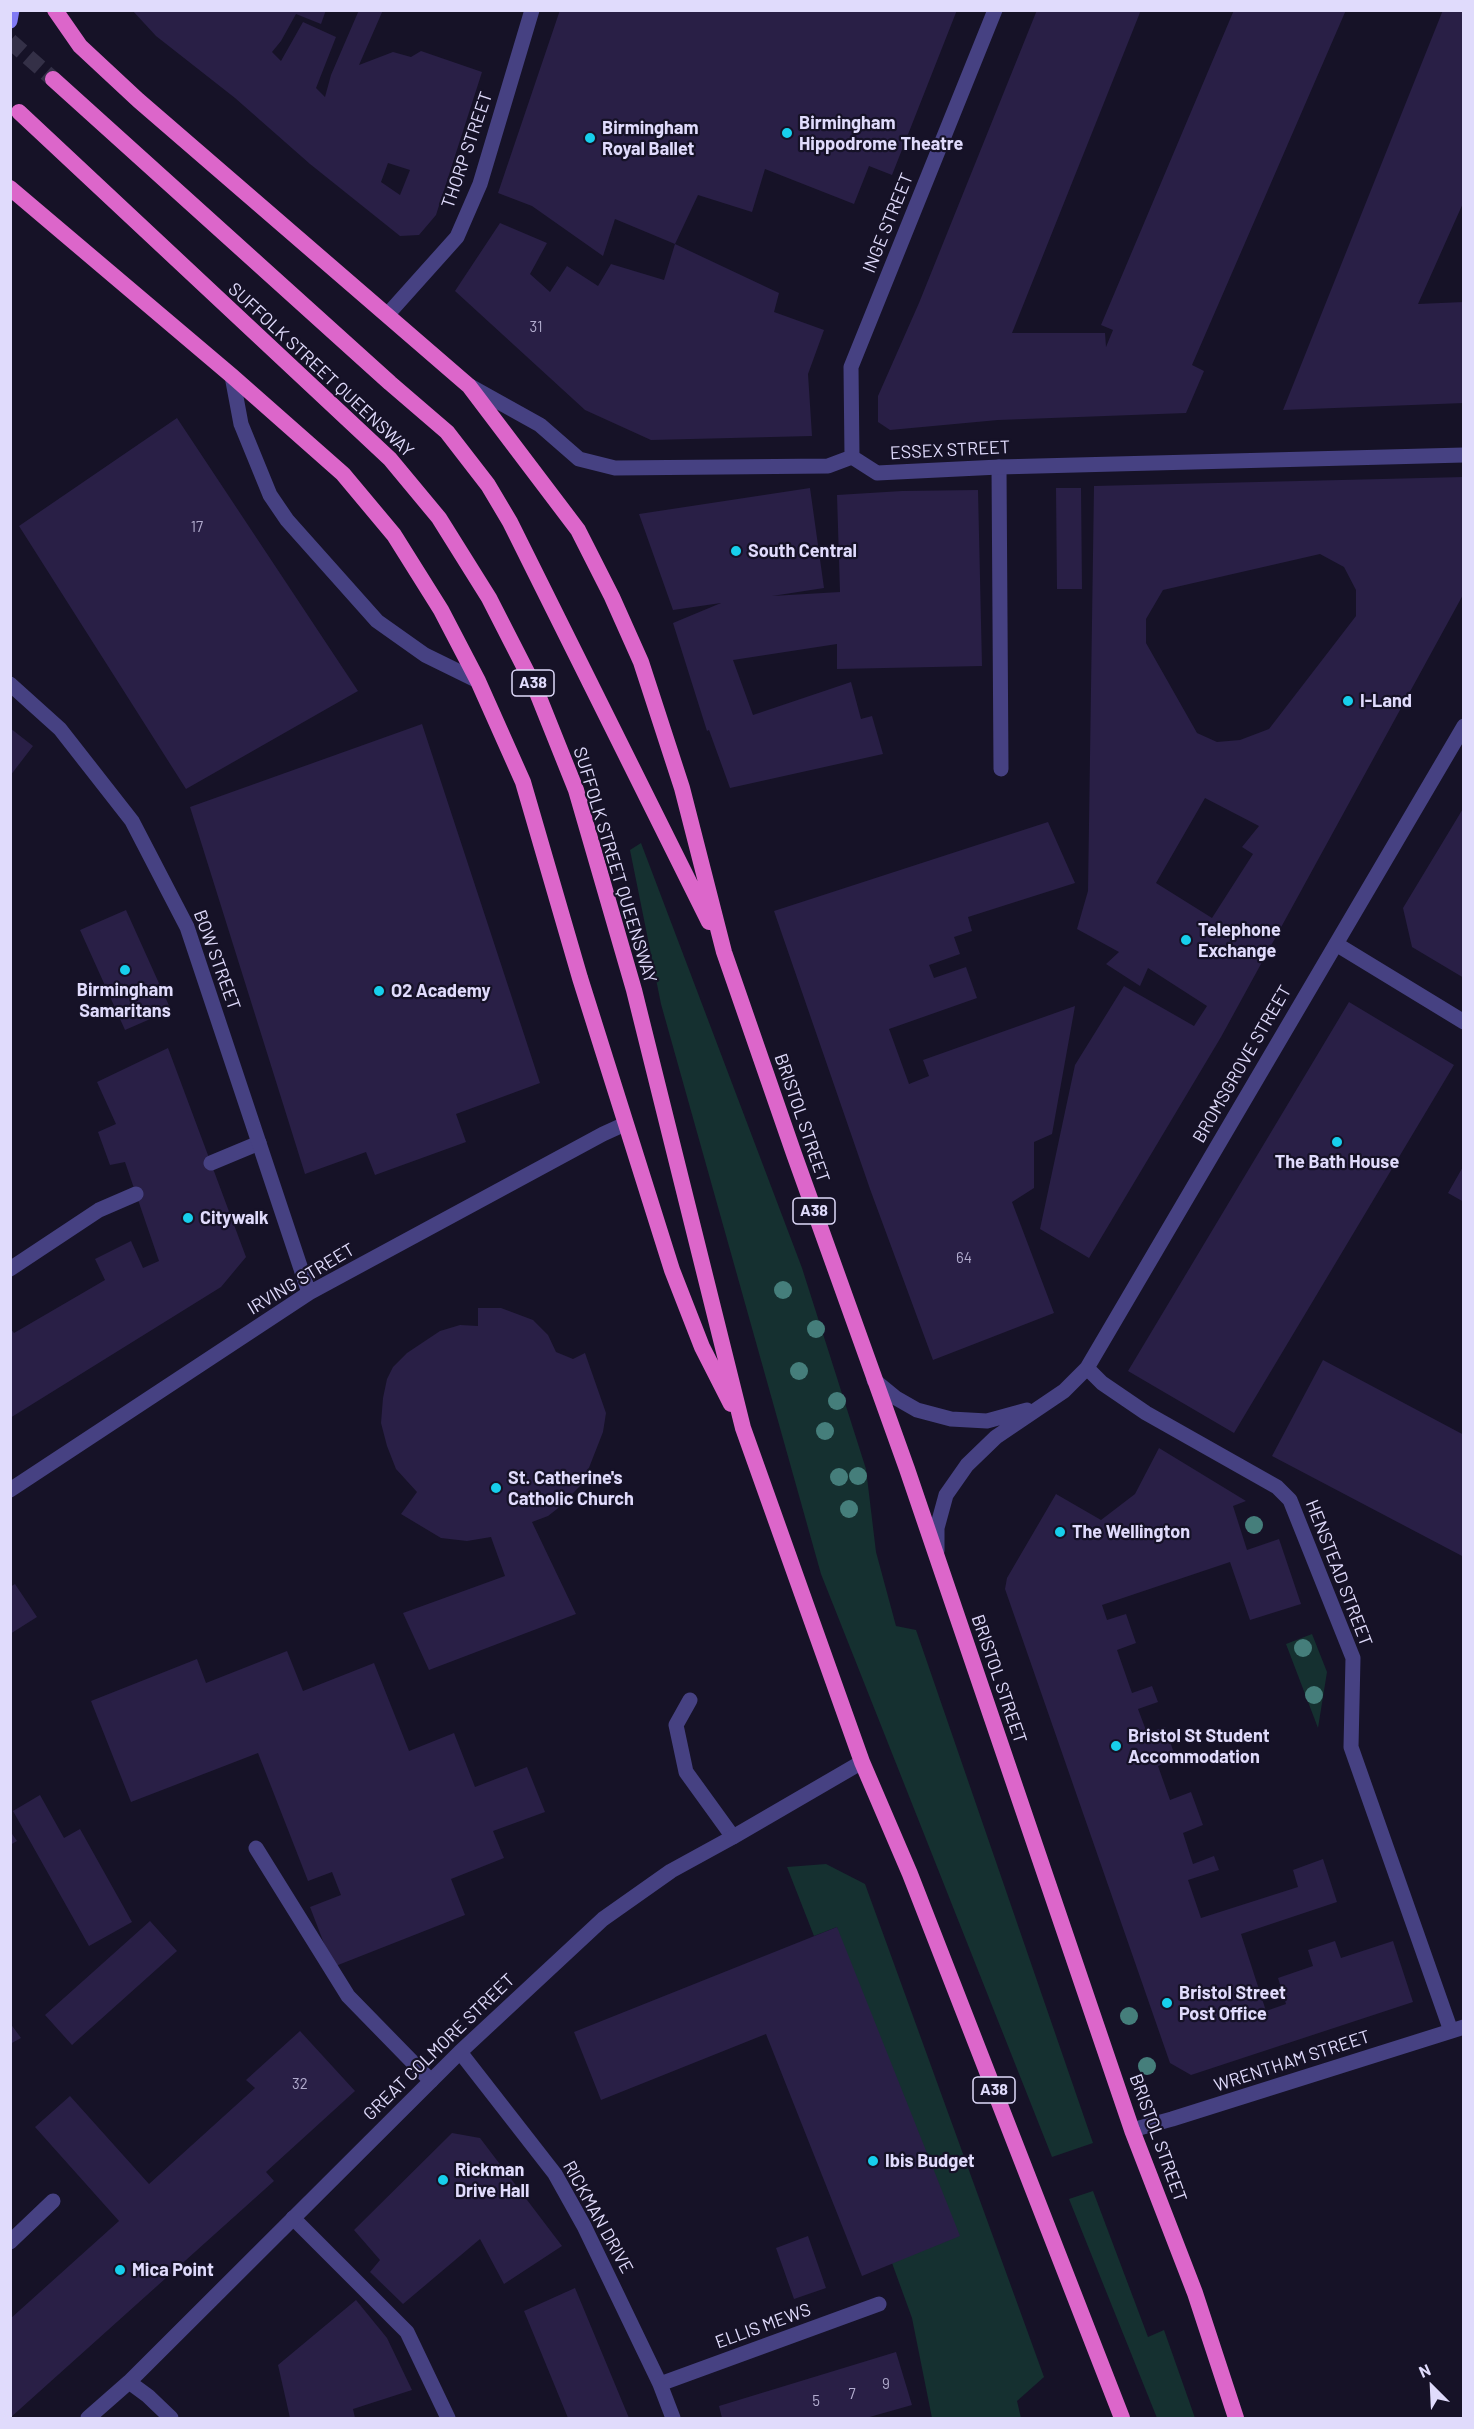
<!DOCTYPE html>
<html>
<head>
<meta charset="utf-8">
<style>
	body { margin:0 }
	#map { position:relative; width:1474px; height:2429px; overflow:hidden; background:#161227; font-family:Barlow,sans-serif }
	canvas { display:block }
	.frame { position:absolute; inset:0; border:12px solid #e0dbfc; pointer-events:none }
	.north { position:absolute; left:1402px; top:2357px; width:60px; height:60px; -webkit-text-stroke:4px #161227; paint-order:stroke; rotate:336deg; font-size:16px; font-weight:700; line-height:24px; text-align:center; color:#e0dbfc }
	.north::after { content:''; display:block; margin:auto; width:21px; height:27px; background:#e0dbfc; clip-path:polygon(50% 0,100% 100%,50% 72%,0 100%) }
</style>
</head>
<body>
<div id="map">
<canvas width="1474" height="2429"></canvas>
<div class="frame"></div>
<div class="north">N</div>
</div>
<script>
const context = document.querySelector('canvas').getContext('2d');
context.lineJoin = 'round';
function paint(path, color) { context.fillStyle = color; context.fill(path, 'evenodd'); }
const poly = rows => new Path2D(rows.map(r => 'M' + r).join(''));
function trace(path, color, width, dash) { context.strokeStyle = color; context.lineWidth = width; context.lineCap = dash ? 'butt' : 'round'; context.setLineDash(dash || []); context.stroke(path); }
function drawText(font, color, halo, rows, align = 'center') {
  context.font = font + ' Barlow,sans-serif'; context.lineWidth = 4.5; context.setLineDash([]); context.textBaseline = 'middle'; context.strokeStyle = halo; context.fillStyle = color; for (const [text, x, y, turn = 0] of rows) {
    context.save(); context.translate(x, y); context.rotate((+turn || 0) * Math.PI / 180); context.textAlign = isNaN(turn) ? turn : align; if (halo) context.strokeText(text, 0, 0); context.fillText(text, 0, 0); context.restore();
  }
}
const green = poly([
	[641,843,802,1268,866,1469,876,1552,896,1626,916,1630,1093,2143,1052,2157,821,1574,661,1004,630,850],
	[1312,1634,1327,1672,1318,1728,1286,1644],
	[826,1864,865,1884,1044,2377,1017,2401,1021,2418,932,2418,912,2318,892,2263,837,1927,814,1936,787,1867],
	[1093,2191,1148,2337,1164,2330,1195,2418,1157,2418,1069,2199]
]);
const building = poly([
	[132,10,326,10,321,24,296,14,281,41,272,52,281,61,303,22,336,37,316,88,325,97,331,75,359,10,383,10,359,65,393,52,411,57,421,51,482,72,436,215,419,235,400,236,310,164,235,98,156,36],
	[388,163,410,170,400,195,381,182],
	[560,10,957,10,892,175,869,166,854,204,765,169,752,212,698,195,675,244,615,219,603,256,532,206,498,193],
	[1037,10,1141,10,1012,333,1105,333,1106,347,1113,330,1101,325,1234,10,1346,10,1192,365,1204,371,1186,413,998,420,890,430,878,422,878,396,919,303],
	[1443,10,1464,10,1464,201,1418,304,1464,302,1464,403,1283,410],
	[500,223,547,243,530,274,550,292,567,266,598,286,611,264,664,280,675,244,779,293,774,312,824,330,808,374,812,436,651,440,585,410,455,291],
	[177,418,358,691,186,789,19,526],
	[1464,477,1464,593,1221,1037,1089,1258,1040,1229,1075,1065,1124,986,1194,1026,1207,1006,1148,968,1140,986,1106,964,1119,952,1077,929,1088,891,1094,486],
	[1320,554,1344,567,1356,590,1356,616,1269,729,1240,740,1217,742,1197,733,1146,643,1146,619,1163,590],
	[1205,798,1259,826,1242,847,1253,854,1212,918,1156,883],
	[810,488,824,588,772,596,840,592,837,495,902,491,978,490,982,666,837,669,837,644,733,660,753,715,851,682,861,719,872,716,883,754,730,788,709,730,707,731,673,623,721,603,673,610,639,514],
	[1056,488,1081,488,1082,589,1057,589],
	[422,724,540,1083,456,1114,466,1142,375,1175,366,1152,305,1174,190,807],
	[10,728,33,746,10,776],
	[1464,807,1464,978,1412,947,1403,908],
	[1048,822,1075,883,968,917,972,931,954,937,960,954,929,965,934,978,966,967,977,998,889,1029,909,1084,929,1076,923,1060,1075,1006,1052,1134,1034,1142,1034,1188,1012,1202,1054,1313,933,1360,870,1189,774,911],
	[126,910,171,1010,125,1030,80,930],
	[1349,1002,1454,1065,1234,1433,1128,1371],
	[168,1048,246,1257,221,1287,10,1418,10,1328,14,1333,105,1280,95,1259,131,1241,143,1268,159,1261,125,1162,110,1165,98,1132,116,1124,97,1082],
	[1464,1165,1464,1202,1448,1193],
	[478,1308,501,1308,533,1320,548,1335,556,1352,573,1359,585,1353,606,1413,603,1432,583,1483,557,1509,548,1516,532,1522,576,1614,429,1670,403,1613,505,1576,491,1537,467,1541,441,1538,401,1514,417,1492,396,1469,387,1446,381,1423,383,1398,387,1379,393,1367,407,1353,440,1331,460,1325,478,1326],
	[1323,1360,1464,1435,1464,1557,1272,1456],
	[1159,1448,1246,1501,1233,1506,1247,1550,1279,1539,1301,1604,1250,1620,1230,1562,1102,1605,1107,1620,1126,1614,1136,1643,1117,1650,1132,1693,1152,1686,1158,1702,1138,1709,1147,1733,1165,1727,1176,1759,1158,1766,1170,1800,1191,1792,1203,1825,1183,1833,1193,1864,1214,1856,1219,1870,1188,1880,1201,1918,1298,1887,1293,1870,1323,1859,1337,1902,1241,1934,1266,2011,1286,2004,1278,1978,1313,1966,1308,1950,1335,1941,1341,1958,1393,1941,1413,2002,1191,2075,1170,2063,1005,1589,1007,1578,1056,1494,1101,1520,1135,1494],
	[15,1584,37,1617,10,1634,10,1587],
	[287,1651,303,1691,374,1663,409,1751,454,1733,475,1787,527,1767,545,1812,493,1831,504,1858,451,1879,465,1915,333,1967,310,1907,341,1895,332,1872,308,1881,258,1753,131,1802,91,1701,197,1659,206,1683],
	[40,1795,64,1838,80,1829,132,1922,89,1946,13,1811],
	[10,1831,17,1841,10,1845],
	[150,1921,177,1951,72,2045,45,2015],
	[837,1927,960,2236,862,2276,766,2034,601,2100,574,2032],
	[10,2023,21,2038,10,2044],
	[300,2031,355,2091,266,2172,274,2181,10,2418,10,2319,119,2221,35,2127,70,2096,149,2184,255,2088,246,2080],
	[452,2133,480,2138,562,2246,504,2284,480,2239,403,2304,370,2272,380,2260,354,2230],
	[808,2236,826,2288,794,2299,776,2248],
	[575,2288,629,2418,568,2418,524,2311],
	[356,2300,387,2338,412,2390,353,2409,355,2418,290,2418,278,2365],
	[896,2352,912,2405,866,2418,722,2418,719,2406]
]);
const trunkTunnel = poly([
	[10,41,53,79]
]);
const service = poly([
	[232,376,241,424,270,495,287,520,377,621,425,655,478,681],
	[999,467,1001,769],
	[211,1163,259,1143],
	[10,1269,99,1210,136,1194],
	[690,1700,676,1725,686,1772,733,1837],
	[256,1848,348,1996,431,2081],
	[293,2218,407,2332,448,2418],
	[10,2242,53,2201]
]);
const minor = poly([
	[388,314,457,237,480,184,532,10],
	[470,386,540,425,579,459,615,468,828,466,852,457],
	[852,457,877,473,999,467,1464,455],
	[852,457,851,367,995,10],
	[10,684,60,729,132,821,187,927,309,1293],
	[1336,944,1464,1022],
	[1087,1368,1102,1383,1146,1413,1277,1487,1290,1500,1353,1658,1351,1747,1451,2031],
	[874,1380,896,1398,917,1410,951,1419,987,1421,1027,1410],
	[10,1490,309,1293,603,1134,625,1124],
	[937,1551,937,1528,946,1495,967,1465,996,1437,1064,1391,1087,1368,1464,726],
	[460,2052,555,2174,584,2226,660,2384,673,2418],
	[1132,2130,1172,2119,1464,2027],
	[129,2382,148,2396,171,2418],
	[660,2384,879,2304],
	[88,2418,129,2382,460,2052,603,1919,671,1871,733,1837,862,1762]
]);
const secondary = poly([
	[10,21,12,10]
]);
const trunk = poly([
	[55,10,80,46,138,100,469,386,578,530,612,597,641,662,682,788,724,952,794,1154,907,1469,1132,2130,1195,2293,1236,2418],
	[53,79,390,383,447,432,488,485,510,522,709,922],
	[19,112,390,459,439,518,489,598,536,690,576,790,634,990,743,1428,862,1762,910,1874,1122,2418],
	[10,188,232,376,343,474,394,535,441,610,478,681,523,782,580,978,672,1270,702,1347,731,1404]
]);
const trees = [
	[783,1290],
	[816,1329],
	[799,1371],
	[837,1401],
	[825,1431],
	[858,1476],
	[839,1477],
	[849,1509],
	[1254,1525],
	[1303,1648],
	[1314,1695],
	[1129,2016],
	[1147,2066]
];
const markers = [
	[787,133,6,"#17cfec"],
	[590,138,6,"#17cfec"],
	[736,551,6,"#17cfec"],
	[1348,701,6,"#17cfec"],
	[1186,940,6,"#17cfec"],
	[125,970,6,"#17cfec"],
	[379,991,6,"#17cfec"],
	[1337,1142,6,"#17cfec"],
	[188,1218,6,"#17cfec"],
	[496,1488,6,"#17cfec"],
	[1060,1532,6,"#17cfec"],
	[1116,1746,6,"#17cfec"],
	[1167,2003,6,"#17cfec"],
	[873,2161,6,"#17cfec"],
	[443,2180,6,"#17cfec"],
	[120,2270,6,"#17cfec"]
];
const numberNames = [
	["31",536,327],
	["17",197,527],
	["64",964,1258],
	["32",300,2084],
	["9",886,2384],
	["7",852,2394],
	["5",816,2401]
];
const shields = [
	[533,683,42],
	[814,1211,42],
	[994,2090,42]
];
const shieldNames = [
	["A38",533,683],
	["A38",814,1211],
	["A38",994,2090]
];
const poiNames = [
	["Birmingham",799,123],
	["Hippodrome Theatre",799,144],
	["Birmingham",602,128],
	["Royal Ballet",602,149],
	["South Central",748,551],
	["I-Land",1360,701],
	["Telephone",1198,930],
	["Exchange",1198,951],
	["Birmingham",125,990,"center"],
	["Samaritans",125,1011,"center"],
	["O2 Academy",391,991],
	["The Bath House",1337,1162,"center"],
	["Citywalk",200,1218],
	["St. Catherine's",508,1478],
	["Catholic Church",508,1499],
	["The Wellington",1072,1532],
	["Bristol St Student",1128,1736],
	["Accommodation",1128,1757],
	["Bristol Street",1179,1993],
	["Post Office",1179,2014],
	["Ibis Budget",885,2161],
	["Rickman",455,2170],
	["Drive Hall",455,2191],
	["Mica Point",132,2270]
];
const streetNames = [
	["THORP STREET",467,150,-71],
	["INGE STREET",888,223,-68],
	["SUFFOLK STREET QUEENSWAY",321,370,43],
	["ESSEX STREET",950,450,-3],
	["SUFFOLK STREET QUEENSWAY",615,865,73],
	["BOW STREET",217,960,70],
	["BROMSGROVE STREET",1242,1064,-60],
	["BRISTOL STREET",802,1118,71],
	["IRVING STREET",301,1279,-31],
	["HENSTEAD STREET",1339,1573,69],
	["BRISTOL STREET",999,1679,71],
	["GREAT COLMORE STREET",439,2047,-44],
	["WRENTHAM STREET",1292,2061,-18],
	["BRISTOL STREET",1158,2138,70],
	["RICKMAN DRIVE",598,2217,61],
	["ELLIS MEWS",763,2326,-20]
];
paint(green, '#153030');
paint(building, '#291f46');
trace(trunkTunnel, '#343047', 16, [16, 8]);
trace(service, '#464182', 15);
trace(minor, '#464182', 15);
trace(secondary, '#817af4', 15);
trace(trunk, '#dc66ca', 16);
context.fillStyle = '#457e7b';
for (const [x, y] of trees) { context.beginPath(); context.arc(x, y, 9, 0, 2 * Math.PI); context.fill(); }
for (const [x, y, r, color] of markers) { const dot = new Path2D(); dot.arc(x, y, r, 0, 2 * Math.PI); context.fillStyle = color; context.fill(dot); trace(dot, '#161227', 2); }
drawText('15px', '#b2acce', null, numberNames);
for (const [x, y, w] of shields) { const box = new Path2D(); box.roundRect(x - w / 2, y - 13, w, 26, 4.5); context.fillStyle = '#161227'; context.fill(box); trace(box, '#e0dbfc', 1.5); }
drawText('bold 16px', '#e0dbfc', null, shieldNames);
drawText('bold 18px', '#e0dbfc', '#161227', poiNames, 'left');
drawText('18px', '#e0dbfc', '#161227', streetNames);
</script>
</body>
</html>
